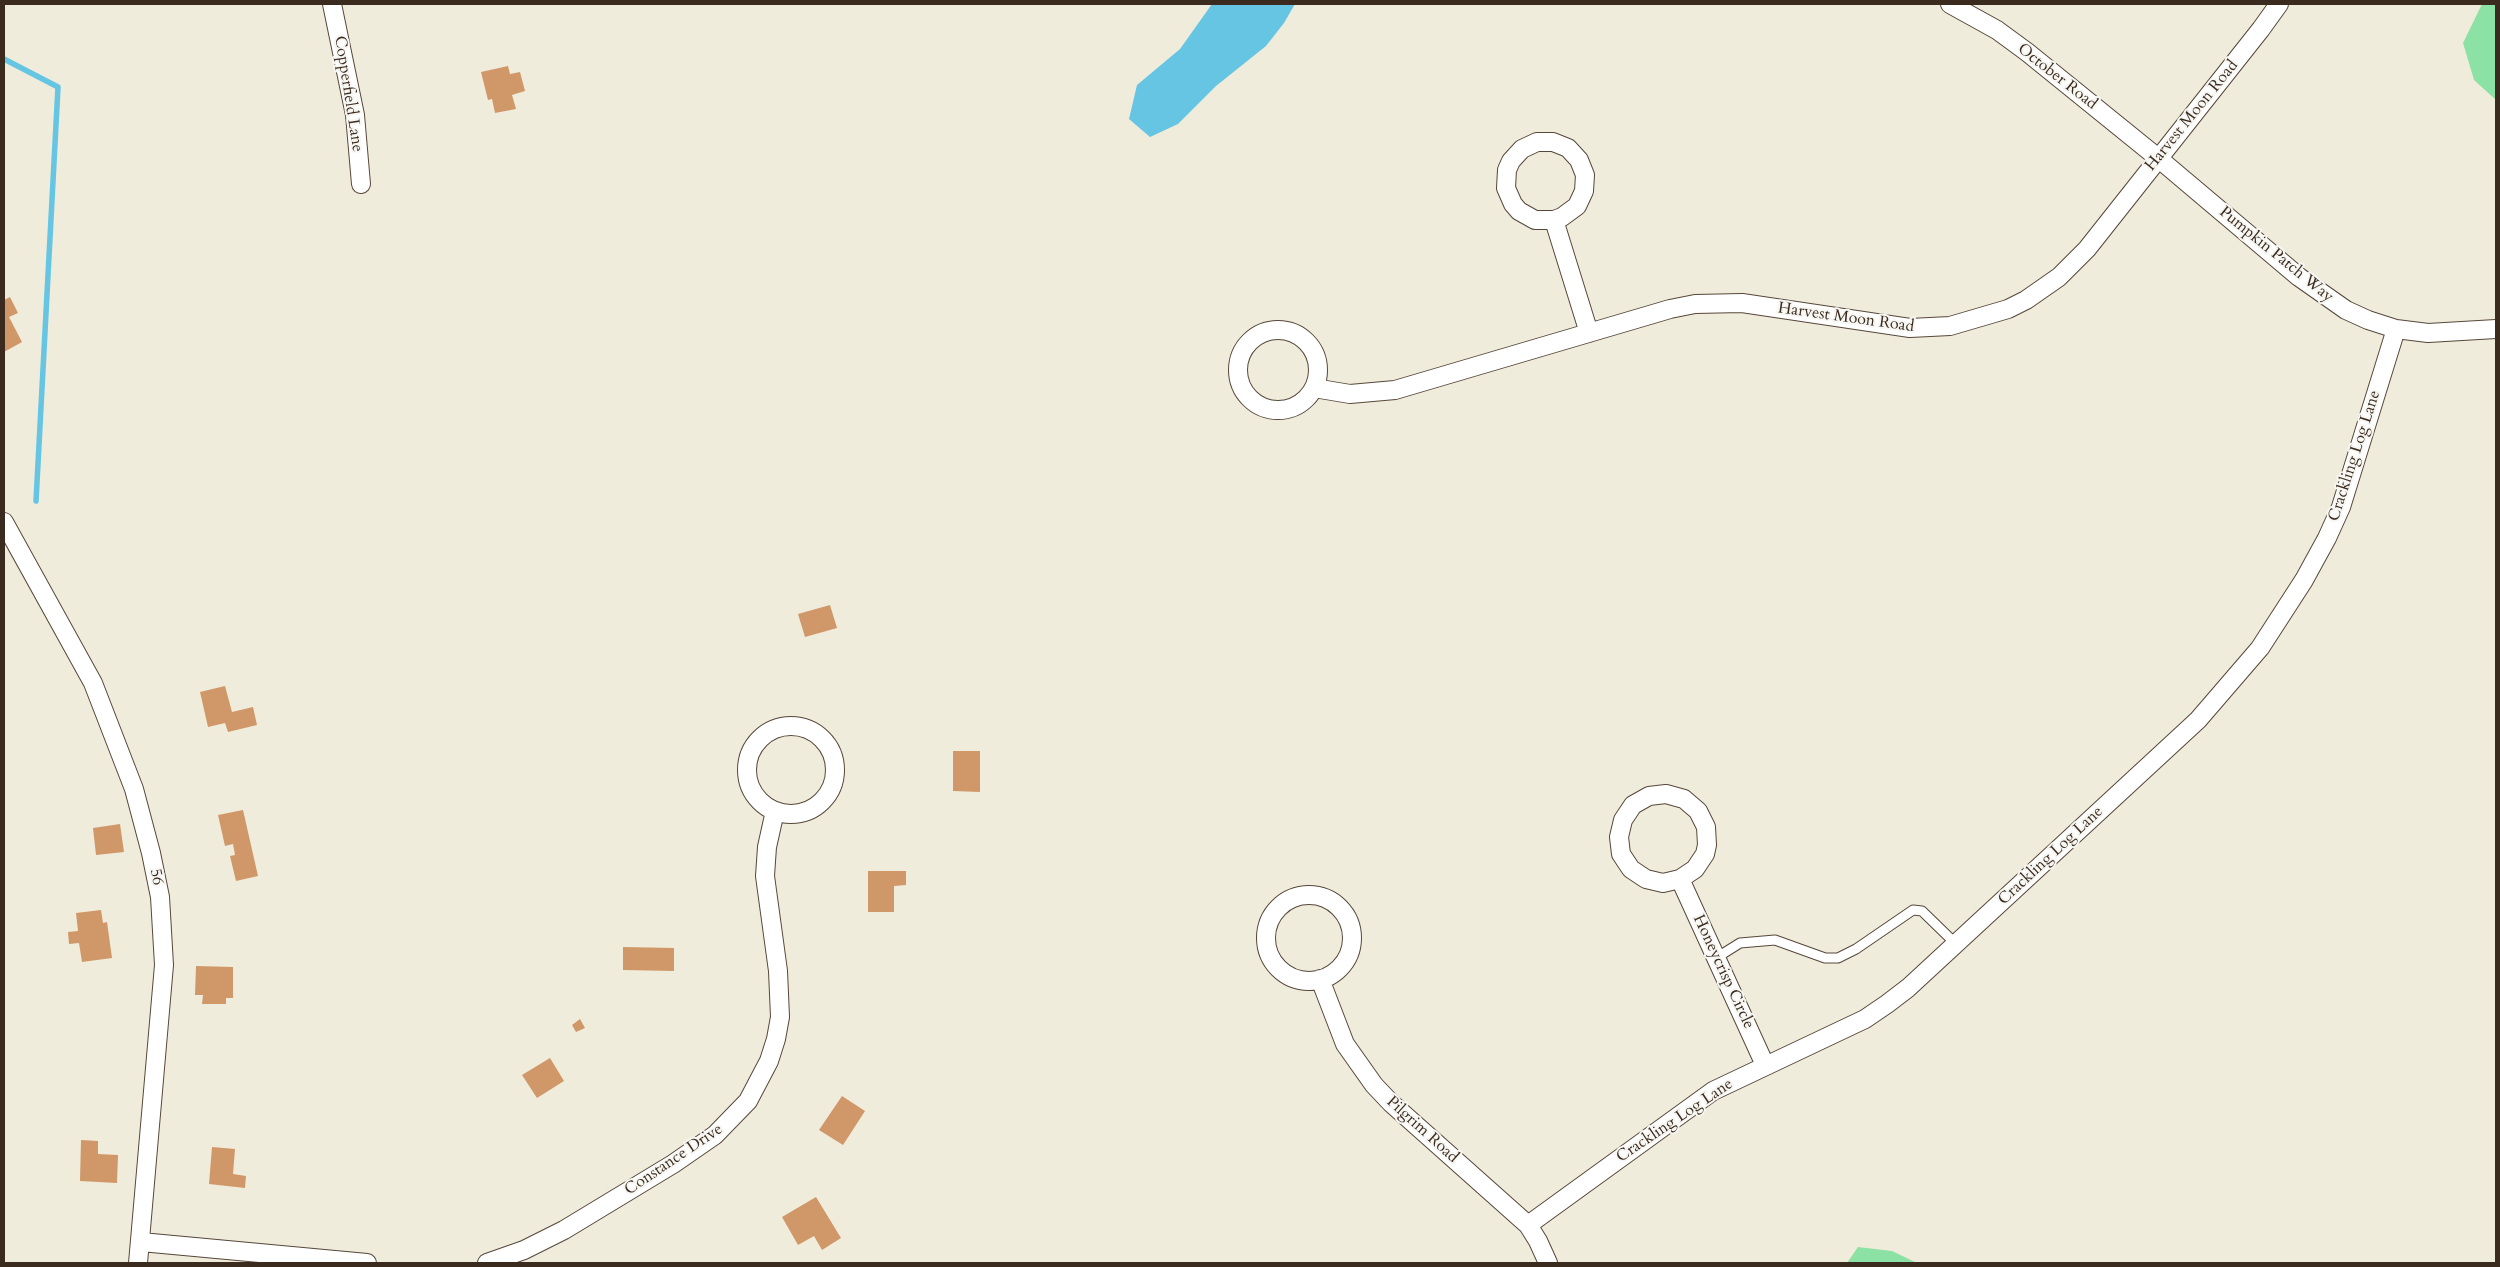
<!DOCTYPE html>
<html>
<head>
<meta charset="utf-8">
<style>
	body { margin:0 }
	#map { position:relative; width:2500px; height:1267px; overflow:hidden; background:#f0ecdb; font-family:Cardo,serif }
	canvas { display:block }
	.frame { position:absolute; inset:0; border:5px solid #3b2a1e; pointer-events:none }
</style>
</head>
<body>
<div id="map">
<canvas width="2500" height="1267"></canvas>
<div class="frame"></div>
</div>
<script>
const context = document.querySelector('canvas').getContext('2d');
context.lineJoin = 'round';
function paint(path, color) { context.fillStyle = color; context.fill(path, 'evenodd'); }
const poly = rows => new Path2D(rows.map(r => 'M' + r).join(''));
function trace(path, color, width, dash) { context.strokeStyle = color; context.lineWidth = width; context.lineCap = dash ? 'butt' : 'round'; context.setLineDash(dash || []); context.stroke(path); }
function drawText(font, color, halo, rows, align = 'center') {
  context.font = font + ' Cardo,serif'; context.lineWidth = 4; context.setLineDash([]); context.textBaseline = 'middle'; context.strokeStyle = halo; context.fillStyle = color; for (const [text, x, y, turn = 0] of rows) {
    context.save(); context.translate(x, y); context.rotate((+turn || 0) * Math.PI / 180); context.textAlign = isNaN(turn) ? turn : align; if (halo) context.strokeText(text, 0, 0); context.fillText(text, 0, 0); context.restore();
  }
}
const green = poly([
	[2482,4,2496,4,2496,100,2474,80,2463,43],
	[1858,1247,1892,1251,1917,1263,1847,1263]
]);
const water = poly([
	[1212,4,1295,4,1284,23,1266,46,1216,86,1178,124,1150,137,1129,119,1137,85,1180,49]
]);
const stream = poly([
	[4,59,58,87,36,501]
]);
const building = poly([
	[508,66,510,74,520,72,525,91,512,95,516,109,495,113,492,99,488,100,481,72],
	[10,297,18,313,9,317,22,342,4,352,4,300],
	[830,605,837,628,805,637,798,614],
	[225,686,232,712,253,707,257,725,228,732,225,723,208,727,200,692],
	[953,751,980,751,980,792,953,791],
	[243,810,258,876,236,881,230,856,235,855,233,844,225,846,218,815],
	[120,824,124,852,96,855,93,828],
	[868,871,906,871,906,885,894,886,894,912,868,912],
	[101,910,103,923,107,922,112,958,82,962,79,943,69,944,68,932,78,931,76,913],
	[623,947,674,948,674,971,623,970],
	[196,966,233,967,233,998,226,998,226,1004,202,1004,203,995,195,995],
	[580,1019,585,1028,576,1032,572,1025],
	[550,1058,564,1081,537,1098,522,1075],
	[842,1096,865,1111,843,1145,819,1130],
	[81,1140,98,1141,98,1154,118,1155,117,1183,80,1181],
	[212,1147,235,1149,233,1174,246,1176,245,1188,209,1184],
	[816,1197,841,1238,822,1250,814,1236,798,1245,782,1217]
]);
const service = poly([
	[1716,958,1740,943,1775,940,1825,958,1838,958,1856,949,1913,910,1922,911,1956,944]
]);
const minor = poly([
	[332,4,355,115,361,184],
	[1950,4,1997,30,2027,52,2158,158,2299,277,2346,310,2368,320,2396,329,2428,333,2496,329],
	[1554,220,1562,217,1577,206,1584,191,1585,175,1579,160,1568,148,1553,142,1537,142,1522,149,1511,161,1507,170,1506,188,1513,204,1519,211,1535,220,1554,220,1589,333],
	'1238 370a40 40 0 1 1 80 0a40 40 0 1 1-80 0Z',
	[1314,388,1350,394,1395,390,1670,309,1695,304,1742,303,1910,328,1950,326,2008,309,2026,300,2059,277,2087,249,2261,29,2279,4],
	[4,522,93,683,134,789,151,853,160,897,164,965,138,1263],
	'747 770a44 44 0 1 1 88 0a44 44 0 1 1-88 0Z',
	[1680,879,1695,869,1705,854,1707,845,1706,827,1698,811,1684,799,1666,794,1649,796,1633,805,1623,820,1619,837,1621,854,1631,869,1646,879,1663,883,1680,879,1765,1065],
	'1266 938a43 43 0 1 1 86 0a43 43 0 1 1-86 0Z',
	[1320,979,1345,1044,1374,1085,1391,1103,1528,1225,1538,1241,1548,1263],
	[1528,1225,1713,1091,1865,1019,1887,1004,1908,988,2198,720,2260,648,2304,580,2327,538,2341,507,2396,329],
	[141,1242,367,1263],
	[487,1263,524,1250,564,1230,673,1164,715,1135,748,1101,769,1061,776,1039,780,1017,778,971,765,876,767,847,775,811]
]);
const streetNames = [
	["October Road",2057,77,38],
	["Copperfield Lane",348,94,81],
	["Harvest Moon Road",2192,116,-51],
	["Pumpkin Patch Way",2276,255,39],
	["Harvest Moon Road",1846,318,8],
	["Crackling Log Lane",2355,456,-72],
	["Crackling Log Lane",2051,856,-43],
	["56",156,877,79],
	["Honeycrisp Circle",1723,972,65],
	["Crackling Log Lane",1675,1121,-34],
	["Pilgrim Road",1422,1130,42],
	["Constance Drive",674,1160,-34]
];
paint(green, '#8ce1a4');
paint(water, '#65c5e3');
trace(stream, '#65c5e3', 5.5);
paint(building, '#d09769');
trace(service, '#56473a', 11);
trace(minor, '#56473a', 20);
trace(service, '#fff', 9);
trace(minor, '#fff', 18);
drawText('16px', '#3b2a1e', '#f6f6f2', streetNames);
</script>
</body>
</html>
